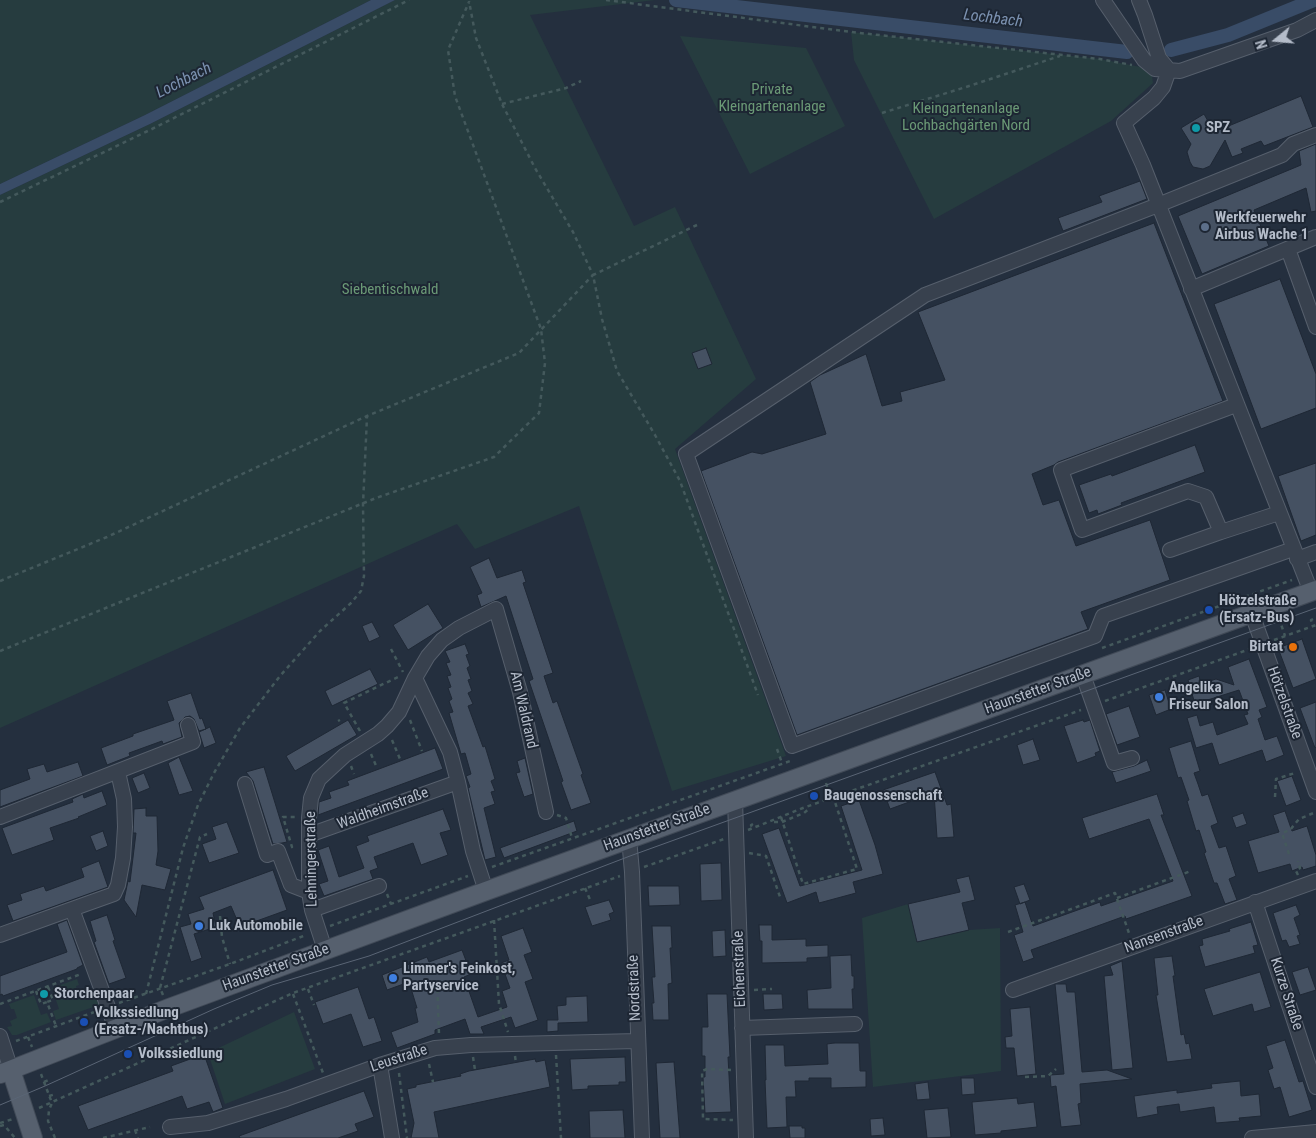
<!DOCTYPE html>
<html>
<head>
<meta charset="utf-8">
<style>
	body { margin:0 }
	#map { position:relative; width:1316px; height:1138px; overflow:hidden; background:#242f3e; font-family:"Roboto Condensed",sans-serif }
	canvas { display:block }
	.north { position:absolute; left:1251px; top:15px; width:50px; height:50px; -webkit-text-stroke:4px #1d2633; paint-order:stroke; rotate:253deg; font-size:14px; font-weight:700; line-height:20px; text-align:center; color:#b4bcc9 }
	.north::after { content:''; display:block; margin:auto; width:18px; height:22px; background:#b4bcc9; clip-path:polygon(50% 0,100% 100%,50% 72%,0 100%) }
</style>
</head>
<body>
<div id="map">
<canvas width="1316" height="1138"></canvas>
<div class="north">N</div>
</div>
<script>
const context = document.querySelector('canvas').getContext('2d');
context.lineJoin = 'round';
function paint(path, color) { context.fillStyle = color; context.fill(path, 'evenodd'); }
const poly = rows => new Path2D(rows.map(r => 'M' + r).join(''));
function trace(path, color, width, dash) { context.strokeStyle = color; context.lineWidth = width; context.lineCap = dash ? 'butt' : 'round'; context.setLineDash(dash || []); context.stroke(path); }
function drawText(font, color, halo, rows, align = 'center') {
  context.font = font + ' "Roboto Condensed",sans-serif'; context.lineWidth = 4; context.setLineDash([]); context.textBaseline = 'middle'; context.strokeStyle = halo; context.fillStyle = color; for (const [text, x, y, turn = 0] of rows) {
    context.save(); context.translate(x, y); context.rotate((+turn || 0) * Math.PI / 180); context.textAlign = isNaN(turn) ? turn : align; if (halo) context.strokeText(text, 0, 0); context.fillText(text, 0, 0); context.restore();
  }
}
const green = poly([
	[0,0,371,0,145,115,0,184],
	[395,0,655,0,530,15,634,226,675,207,756,379,675,449,786,756,672,791,579,506,475,549,457,524,0,728,0,195,150,124],
	[851,32,1100,59,1151,69,1153,83,1111,121,934,219,854,60],
	[680,36,806,48,845,126,750,174],
	[908,904,917,942,969,930,1000,928,1001,1071,873,1087,862,918],
	[77,979,79,985,76,986,79,996,87,993,89,999,99,995,102,1004,56,1020,53,1011,59,1009,52,988],
	[34,995,41,1015,47,1013,51,1022,17,1035,12,1035,7,1027,12,1026,10,1021,17,1018,14,1009,11,1009,9,1004],
	[294,1012,315,1069,225,1104,208,1053]
]);
const water = poly([
	[371,0,395,0,150,124,0,195,0,184,145,115]
]);
const canal = poly([
	[676,0,1127,52],
	[1171,50,1228,35,1314,0]
]);
const building = poly([
	[1301,96,1313,127,1264,146,1261,141,1241,149,1243,153,1232,157,1225,140,1210,166,1203,169,1193,167,1190,162,1187,152,1191,144,1181,128,1204,114,1214,132,1301,96],
	[1316,144,1316,211,1311,212,1306,188,1254,210,1269,246,1202,274,1178,216,1301,165,1299,151,1316,144],
	[1140,181,1147,199,1063,231,1058,218,1102,202,1099,196,1140,181],
	[1154,223,1223,401,1058,462,1054,465,1032,474,1043,505,1059,500,1076,546,1150,520,1170,580,1081,612,1088,629,797,735,701,471,752,452,762,454,826,434,810,382,820,375,866,354,882,406,902,401,900,392,945,380,918,312,1154,223],
	[1280,279,1316,374,1316,408,1261,429,1214,304,1280,279],
	[706,348,712,364,698,369,692,353,706,348],
	[1195,445,1205,472,1121,503,1122,505,1098,514,1097,510,1089,513,1079,485,1111,474,1112,476,1195,445],
	[1316,463,1316,535,1301,541,1278,476,1316,463],
	[489,558,497,578,522,570,526,582,523,583,553,673,544,676,553,703,557,701,583,774,581,775,591,803,571,810,561,782,563,781,559,769,529,681,533,679,506,596,481,607,477,595,482,593,470,567,489,558],
	[428,604,443,628,408,650,393,625,428,604],
	[372,622,380,637,369,642,362,626,372,622],
	[1302,639,1316,679,1293,688,1278,648,1302,639],
	[465,644,469,654,466,655,470,666,467,668,471,679,468,680,472,691,468,693,473,704,468,706,483,747,485,746,495,779,491,781,495,791,491,792,495,804,484,808,496,857,485,860,468,788,470,787,466,776,471,774,465,753,461,754,449,713,453,712,449,701,452,699,448,688,451,687,447,676,451,675,446,663,450,662,445,651,465,644],
	[1249,659,1267,707,1259,710,1262,717,1258,719,1265,740,1277,736,1284,755,1266,762,1262,750,1219,765,1212,743,1196,748,1187,718,1197,715,1200,726,1213,722,1217,735,1248,724,1244,715,1248,714,1239,690,1195,704,1188,680,1199,676,1201,684,1216,679,1234,685,1228,667,1249,659],
	[370,669,378,684,332,706,325,691,370,669],
	[1165,690,1171,709,1156,715,1149,695,1165,690],
	[191,693,200,719,202,718,206,729,199,731,194,719,190,716,185,717,179,723,182,737,163,744,162,741,129,753,130,756,107,765,101,748,133,736,133,734,174,720,167,701,191,693],
	[1316,702,1316,747,1315,748,1300,708,1316,702],
	[1129,706,1140,737,1117,745,1106,714,1129,706],
	[348,720,357,735,295,771,286,756,348,720],
	[1083,720,1084,722,1090,720,1100,751,1095,753,1096,756,1077,763,1064,726,1083,720],
	[210,727,216,743,204,748,199,732,210,727],
	[1033,739,1040,760,1023,765,1017,745,1033,739],
	[1191,741,1200,771,1194,773,1198,784,1202,796,1208,794,1218,823,1211,826,1219,848,1226,846,1236,876,1229,879,1237,900,1225,904,1217,883,1214,883,1204,853,1206,852,1199,830,1196,831,1187,801,1189,800,1181,777,1178,778,1169,748,1191,741],
	[435,748,443,769,318,815,319,802,331,798,329,792,349,785,347,781,435,748],
	[179,757,193,791,179,795,168,763,179,757],
	[525,758,533,794,524,797,516,773,520,772,517,761,525,758],
	[1147,760,1151,771,1116,783,1112,772,1134,766,1147,760],
	[78,762,83,776,0,807,0,790,30,779,27,769,44,764,47,772,78,762],
	[264,767,287,842,282,843,273,844,253,781,246,772,264,767],
	[935,772,947,805,951,804,954,837,937,838,934,793,890,809,883,790,935,772],
	[144,773,150,788,138,793,132,778,144,773],
	[1292,776,1301,800,1286,806,1277,781,1292,776],
	[102,791,107,805,78,817,79,818,50,828,54,840,12,855,2,828,73,802,72,799,83,794,84,798,102,791],
	[1157,794,1164,815,1161,815,1192,896,1126,919,1125,916,1031,950,1034,958,1023,962,1014,935,1023,932,1015,905,1025,902,1033,926,1100,902,1101,906,1173,881,1149,819,1089,839,1082,818,1157,794],
	[859,800,875,845,883,874,853,882,856,893,819,903,816,892,787,903,762,834,779,828,800,886,862,870,841,806,859,800],
	[146,808,146,816,157,816,158,851,156,865,171,869,165,890,142,885,136,917,124,900,128,881,130,882,136,833,133,833,134,809,146,808],
	[443,809,451,830,440,833,448,855,421,865,413,843,374,857,378,868,370,871,373,879,324,896,319,884,328,881,318,850,329,846,339,877,364,868,356,846,369,841,367,836,443,809],
	[1285,811,1292,831,1307,826,1316,855,1316,866,1303,870,1302,867,1292,871,1290,864,1258,873,1248,841,1279,832,1273,815,1285,811],
	[1243,813,1247,824,1236,828,1232,817,1243,813],
	[574,821,577,831,504,858,500,848,574,821],
	[227,822,239,853,209,863,202,844,216,839,212,827,227,822],
	[103,831,108,846,96,851,90,836,103,831],
	[99,861,108,887,13,921,7,905,22,900,20,894,44,886,46,891,84,877,81,868,99,861],
	[721,863,722,900,701,901,700,864,721,863],
	[273,870,287,910,240,927,231,906,213,913,216,927,194,934,202,958,191,962,180,927,191,924,188,914,204,909,199,897,273,870],
	[969,876,975,900,962,903,969,930,917,942,908,904,960,892,956,879,969,876],
	[1024,884,1030,900,1020,904,1014,887,1024,884],
	[648,886,679,886,680,905,649,906,648,886],
	[609,900,614,912,609,914,611,920,592,926,585,907,609,900],
	[1296,905,1300,915,1294,918,1300,935,1297,936,1300,944,1289,947,1286,940,1282,941,1273,913,1296,905],
	[107,915,115,940,113,941,126,978,109,984,94,942,96,941,90,921,107,915],
	[67,920,83,965,77,968,77,969,25,988,3,996,2,994,0,995,0,976,67,952,57,924,67,920],
	[1251,922,1258,945,1253,946,1255,953,1205,967,1199,946,1203,945,1202,939,1230,931,1229,929,1251,922],
	[759,925,772,925,772,940,806,939,806,946,828,945,828,957,807,958,807,962,762,963,762,941,760,941,759,925],
	[652,926,671,926,672,948,670,948,672,983,668,984,669,1020,653,1020,652,1003,654,1003,652,977,655,977,652,926],
	[523,928,532,952,524,955,533,979,525,982,538,1020,515,1028,511,1017,481,1027,484,1034,470,1034,465,1019,435,1030,435,1034,397,1048,391,1032,418,1022,415,1008,417,1008,409,982,387,990,382,975,427,957,429,962,462,950,471,974,464,977,478,1017,507,1007,502,991,510,988,501,963,509,960,501,936,523,928],
	[725,930,726,956,713,957,712,931,725,930],
	[851,955,852,976,854,976,854,989,852,989,853,1009,808,1009,807,990,831,988,830,956,851,955],
	[1172,956,1175,976,1173,976,1181,1035,1184,1034,1186,1044,1189,1043,1192,1059,1167,1062,1156,995,1158,995,1154,958,1172,956],
	[1122,961,1133,1068,1112,1070,1104,976,1113,975,1110,966,1122,961],
	[1308,967,1316,990,1300,995,1292,972,1308,967],
	[1260,972,1271,1007,1254,1012,1252,1004,1213,1016,1204,989,1260,972],
	[1055,984,1066,984,1067,992,1075,992,1082,1072,1107,1070,1132,1079,1080,1084,1081,1103,1078,1104,1081,1125,1061,1127,1056,1086,1051,1087,1050,1075,1064,1074,1055,984],
	[358,987,369,1019,374,1017,382,1041,363,1047,351,1014,323,1024,315,1002,358,987],
	[707,994,727,994,730,1057,728,1057,731,1112,705,1113,703,1077,705,1077,705,1056,702,1056,702,1027,708,1027,707,994],
	[763,994,782,994,783,1009,764,1010,763,994],
	[587,996,588,1022,558,1023,558,1031,547,1032,547,1020,558,1020,557,1006,566,1005,566,997,587,996],
	[1030,1007,1036,1074,1017,1076,1014,1048,1006,1048,1005,1037,1012,1036,1010,1009,1030,1007],
	[1285,1040,1299,1082,1303,1081,1312,1110,1289,1117,1280,1087,1274,1089,1268,1070,1273,1068,1266,1046,1285,1040],
	[834,1043,859,1043,860,1071,866,1071,866,1087,831,1088,831,1078,809,1078,809,1081,795,1081,796,1097,786,1097,787,1127,767,1128,765,1080,766,1080,765,1045,784,1045,785,1066,828,1064,827,1044,834,1043],
	[204,1054,223,1108,213,1112,209,1102,187,1109,182,1096,88,1130,78,1106,173,1071,171,1066,204,1054],
	[625,1057,626,1082,619,1082,619,1085,588,1086,588,1089,572,1090,570,1059,625,1057],
	[535,1059,536,1062,545,1060,550,1087,434,1112,439,1138,411,1138,414,1123,407,1089,416,1087,416,1085,461,1076,460,1074,469,1071,535,1059],
	[674,1062,680,1138,660,1138,656,1063,674,1062],
	[961,1078,974,1078,975,1094,962,1095,961,1078],
	[1240,1081,1241,1096,1259,1094,1261,1116,1239,1118,1240,1121,1216,1123,1214,1107,1180,1112,1179,1104,1157,1107,1158,1114,1137,1118,1134,1096,1177,1090,1177,1093,1212,1088,1211,1084,1240,1081],
	[928,1082,930,1099,917,1100,915,1084,928,1082],
	[364,1091,374,1117,355,1124,358,1131,338,1138,240,1138,239,1136,364,1091],
	[1017,1098,1018,1104,1034,1102,1037,1127,1001,1131,1001,1133,975,1135,972,1102,1017,1098],
	[948,1108,951,1137,927,1138,924,1110,948,1108],
	[623,1110,625,1138,590,1138,589,1111,623,1110],
	[883,1118,885,1135,871,1136,870,1119,883,1118],
	[789,1126,802,1126,802,1128,805,1128,805,1138,790,1138,789,1126]
]);
const path = poly([
	[606,0,851,32,1100,59,1132,65],
	[502,104,566,88,581,81],
	[882,113,966,87,1060,56],
	[0,202,152,129,409,0],
	[697,225,593,275,602,319,617,371,655,435,680,481,758,695],
	[0,581,107,537,367,416,519,353,593,275,573,232,535,168,502,104,476,38,469,1],
	[1279,618,1285,636],
	[1313,619,1311,620,1313,626],
	[1274,640,1316,625],
	[1102,648,1292,580],
	[391,649,403,672],
	[0,651,376,498,494,457,539,413,545,363,541,329,455,96,448,50,469,2],
	[1105,701,1250,649],
	[410,720,422,751],
	[338,721,340,720],
	[360,731,344,703,400,676],
	[392,740,400,759],
	[777,749,782,763],
	[371,754,377,768],
	[351,766,354,774],
	[826,783,830,796],
	[1275,797,1276,779,1295,773],
	[557,815,566,818,572,838],
	[781,817,803,884,857,869,834,799],
	[774,822,782,822,804,813,810,808],
	[753,824,751,825,753,829],
	[748,830,803,808,1081,710],
	[291,847,292,847,283,817,297,817],
	[749,853,766,856,780,897],
	[1289,854,1282,833,1290,830,1299,819,1316,812],
	[492,867,793,760],
	[644,867,724,839],
	[1298,875,1296,871,1300,868,1298,861],
	[585,888,591,902],
	[387,894,391,904],
	[1117,898,1191,871],
	[220,916,222,937,230,964],
	[494,920,499,1004,508,1032],
	[330,926,468,876],
	[1008,932,1115,893,1130,936],
	[437,981,439,1034],
	[48,987,53,1000,47,1002,56,1026],
	[308,989,314,1005],
	[754,990,772,989],
	[36,991,41,1004,47,1002],
	[146,994,183,848,198,805,214,773,240,728,280,676,320,631,351,603,361,591,364,576,363,504,367,417],
	[293,994,323,1073],
	[163,995,160,988,200,837,207,834],
	[119,1003,230,964,306,935],
	[0,1004,81,974],
	[28,1037,32,1047],
	[16,1041,97,1011],
	[556,1055,561,1138],
	[515,1056,516,1063],
	[473,1057,475,1070],
	[429,1064,433,1082],
	[731,1070,707,1069,702,1071,703,1119,733,1120],
	[399,1073,407,1138],
	[41,1074,52,1103,49,1110,48,1121,55,1138],
	[1025,1077,1048,1076,1056,1069],
	[44,1082,51,1079],
	[49,1096,56,1094],
	[39,1108,293,993,620,876],
	[0,1123,13,1119],
	[0,1126,4,1125,15,1138],
	[135,1130,138,1138],
	[103,1138,150,1127]
]);
const minor = poly([
	[1103,0,1144,60,1155,69,1180,71,1297,30,1316,20],
	[1139,0,1145,15,1159,58,1169,70],
	[1169,70,1163,87,1154,98,1124,123,1143,165,1311,592],
	[1288,249,1316,327],
	[1191,289,1316,237],
	[1236,405,1061,470,1082,530,1188,491,1206,497,1221,532,1279,513],
	[1293,549,1103,616,1095,636,792,746,686,454,925,295,1158,205,1282,155,1293,144,1316,135],
	[1170,550,1221,532],
	[1297,559,1316,552],
	[1252,614,1316,792],
	[1083,675,1114,763,1132,758],
	[458,782,473,851,486,891],
	[245,784,267,855,278,851,291,885,309,892],
	[735,800,746,1138],
	[0,817,193,742,188,725],
	[309,835,458,782,450,752,415,678],
	[629,838,632,872,642,1138],
	[1255,902,1316,1087],
	[312,910,379,886],
	[0,935,72,909],
	[325,950,312,910,309,892,309,818,311,798,319,779,345,755,378,734,387,726,399,712,415,678,428,656,442,640,459,628,496,609,520,692,546,812],
	[1013,990,1316,881],
	[742,1028,855,1024],
	[116,1029,72,909,114,894,118,885,123,858,125,827,124,799,118,772],
	[0,1036,11,1070],
	[380,1065,392,1138],
	[170,1127,208,1123,286,1099,380,1065,435,1048,471,1045,637,1041],
	[1252,1138,1316,1132]
]);
const major = poly([
	[11,1070,33,1138],
	[0,1074,169,1008,486,891,1316,590]
]);
const tram = poly([
	[0,1105,45,1086,214,1009,272,985,369,956,630,856,1316,608]
]);
const markers = [
	[1196,128,5,"#0f9aa8"],
	[1205,227,5,"#5c6f8a"],
	[1209,610,5,"#1a4fb4"],
	[1293,647,5,"#e8710a"],
	[1159,697,5,"#3f7fe0"],
	[814,796,5,"#1a4fb4"],
	[199,926,5,"#3f7fe0"],
	[393,978,5,"#3f7fe0"],
	[44,994,5,"#0f9aa8"],
	[84,1022,5,"#1a4fb4"],
	[128,1054,5,"#1a4fb4"]
];
const parkNames = [
	["Private",772,90],
	["Kleingartenanlage",772,107],
	["Kleingartenanlage",966,109],
	["Lochbachgärten Nord",966,126],
	["Siebentischwald",390,290]
];
const poiNames = [
	["SPZ",1206,128],
	["Werkfeuerwehr",1215,218],
	["Airbus Wache 1",1215,235],
	["Hötzelstraße",1219,601],
	["(Ersatz-Bus)",1219,618],
	["Birtat",1283,647,"right"],
	["Angelika",1169,688],
	["Friseur Salon",1169,705],
	["Baugenossenschaft",824,796],
	["Luk Automobile",209,926],
	["Limmer's Feinkost,",403,969],
	["Partyservice",403,986],
	["Storchenpaar",54,994],
	["Volkssiedlung",94,1013],
	["(Ersatz-/Nachtbus)",94,1030],
	["Volkssiedlung",138,1054]
];
const streetNames = [
	["Haunstetter Straße",1038,691,-20],
	["Hötzelstraße",1284,703,70],
	["Am Waldrand",523,710,77],
	["Waldheimstraße",383,809,-20],
	["Haunstetter Straße",657,828,-20],
	["Lehningerstraße",312,859,-91],
	["Nansenstraße",1164,935,-20],
	["Haunstetter Straße",276,968,-20],
	["Eichenstraße",740,969,-92],
	["Nordstraße",635,988,-92],
	["Kurze Straße",1286,994,72],
	["Leustraße",399,1059,-18]
];
const waterNames = [
	["Lochbach",993,19,7],
	["Lochbach",184,81,-27]
];
paint(green, '#263c3f');
paint(water, '#394c67');
trace(canal, '#394c67', 14);
paint(building, '#455162');
trace(building, '#1f2835', 1);
trace(minor, '#565f6c', 16);
trace(major, '#414a57', 20);
trace(path, '#44595c', 2.5, [4, 4]);
trace(minor, '#38414e', 14);
trace(major, '#56606e', 18);
trace(tram, '#5a6575', 1);
for (const [x, y, r, color] of markers) { const dot = new Path2D(); dot.arc(x, y, r, 0, 2 * Math.PI); context.fillStyle = color; context.fill(dot); trace(dot, '#1d2633', 2); }
drawText('15px', '#6b9a76', '#1d2633', parkNames);
drawText('bold 15px', '#b4bcc9', '#1d2633', poiNames, 'left');
drawText('15px', '#b4bcc9', '#1d2633', streetNames);
drawText('italic 16px', '#7c92b1', '#1d2633', waterNames);
</script>
</body>
</html>
